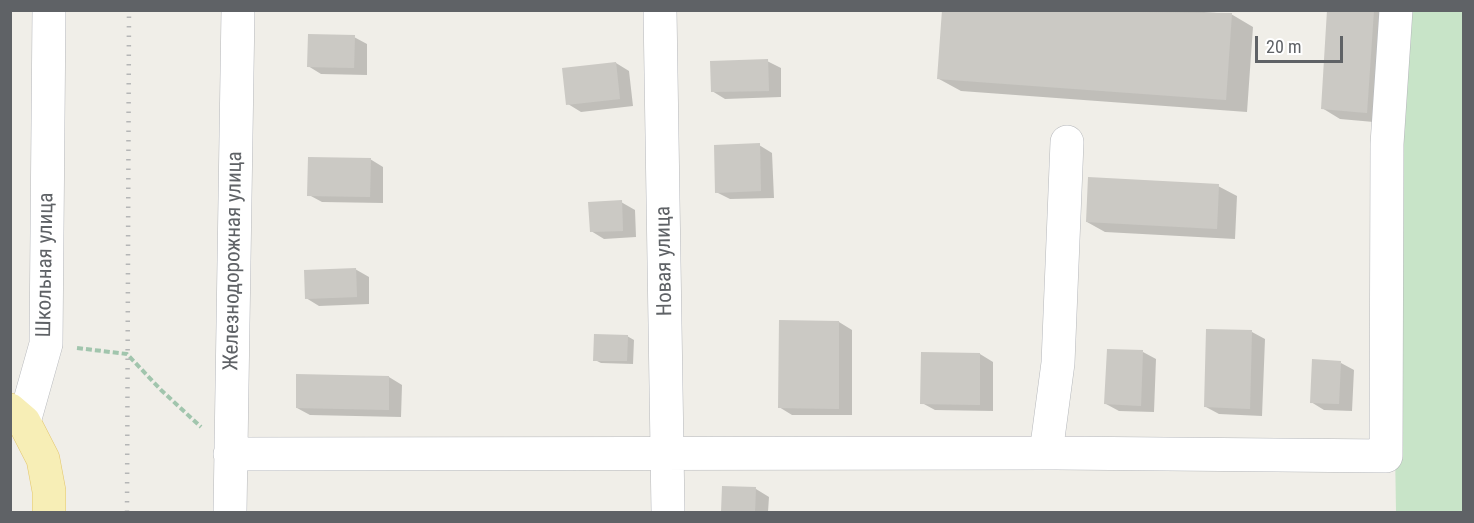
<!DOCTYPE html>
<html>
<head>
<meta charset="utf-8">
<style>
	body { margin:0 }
	#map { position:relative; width:1474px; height:523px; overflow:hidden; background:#f0eee8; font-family:"Roboto Condensed",sans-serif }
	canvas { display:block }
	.frame { position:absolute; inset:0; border:12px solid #5f6266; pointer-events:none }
	.scale { position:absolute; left:1255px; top:36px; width:88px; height:27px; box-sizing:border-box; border:3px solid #5f6266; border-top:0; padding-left:8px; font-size:18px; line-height:21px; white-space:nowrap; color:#5f6266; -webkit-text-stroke:4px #fff; paint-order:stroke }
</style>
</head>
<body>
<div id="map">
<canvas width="1474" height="523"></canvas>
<div class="frame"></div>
<div class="scale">20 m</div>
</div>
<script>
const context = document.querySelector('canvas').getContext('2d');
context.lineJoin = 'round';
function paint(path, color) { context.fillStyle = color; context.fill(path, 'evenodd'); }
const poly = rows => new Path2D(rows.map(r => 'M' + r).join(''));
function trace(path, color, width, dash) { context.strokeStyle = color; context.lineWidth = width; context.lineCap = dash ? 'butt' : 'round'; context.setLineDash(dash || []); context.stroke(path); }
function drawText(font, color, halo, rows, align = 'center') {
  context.font = font + ' "Roboto Condensed",sans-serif'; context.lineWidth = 4.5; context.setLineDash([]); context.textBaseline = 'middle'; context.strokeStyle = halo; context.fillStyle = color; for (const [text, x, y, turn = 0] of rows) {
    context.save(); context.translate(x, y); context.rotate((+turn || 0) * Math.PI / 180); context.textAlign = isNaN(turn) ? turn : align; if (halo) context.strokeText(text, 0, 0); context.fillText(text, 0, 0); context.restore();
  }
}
const green = poly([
	[1388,11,1463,11,1463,512,1396,512]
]);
const shadow = poly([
	[944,10,1177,10,1231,14,1253,27,1247,112,961,91,939,79],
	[1329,10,1387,10,1385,123,1340,119,1322,108],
	[354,37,367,44,367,75,321,74,308,66],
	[767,61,781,68,781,97,725,99,712,91],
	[616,63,629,71,633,106,581,112,568,104],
	[759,145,772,153,774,198,730,199,716,192],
	[370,159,383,167,383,203,322,202,309,195],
	[1218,186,1237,196,1235,239,1105,232,1087,222],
	[621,202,635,210,636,237,604,239,591,231],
	[355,269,369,277,369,304,319,306,306,298],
	[780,322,839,322,852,330,852,415,792,415,779,407],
	[1252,332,1265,339,1262,416,1219,414,1206,407],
	[627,336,634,340,633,364,601,363,595,360],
	[1143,352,1156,359,1154,412,1119,411,1106,404],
	[980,354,993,362,993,411,935,410,922,403],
	[1341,363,1354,370,1352,411,1324,410,1311,402],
	[389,377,402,385,401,417,310,415,297,408],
	[723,488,756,489,769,497,768,512,722,512]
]);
const building = poly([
	[942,10,1232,13,1226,100,937,79],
	[1327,10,1374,10,1367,113,1321,109],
	[308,34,355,35,354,68,307,67],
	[768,59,769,91,711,92,710,61],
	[616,62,620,99,566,105,562,68],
	[760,143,761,191,715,193,714,145],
	[308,157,371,158,370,197,307,196],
	[1088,177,1219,184,1217,229,1086,222],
	[622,200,623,231,590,232,588,202],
	[356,268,357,297,305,299,304,270],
	[779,320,839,321,839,409,778,408],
	[1206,329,1252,330,1250,409,1204,407],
	[594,334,628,335,627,361,593,361],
	[1107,349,1143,350,1141,406,1104,404],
	[921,352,980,353,980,405,920,404],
	[1312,359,1341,361,1339,404,1310,403],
	[296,374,389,376,389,410,296,408],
	[722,486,756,487,755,512,721,512]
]);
const path = poly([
	[77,348,127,354,161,390,201,427]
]);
const minor = poly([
	[660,10,668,512],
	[24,422,46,344,49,10],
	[1046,453,1058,363,1067,142],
	[230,454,1056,453,1386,456,1387,144,1396,10],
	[230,512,238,10]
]);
const major = poly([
	[10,410,24,422,43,459,49,491,49,512]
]);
const rail = poly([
	[127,512,129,10]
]);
const streetNames = [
	["Железнодорожная улица",234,261,-89],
	["Новая улица",665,261,-91],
	["Школьная улица",46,265,-89]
];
paint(green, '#c8e4c8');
paint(shadow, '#0003');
paint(building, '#cbc9c4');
trace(minor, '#b5b7bb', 34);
trace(major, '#e3c66d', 34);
trace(path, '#a1c5ad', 4, [6, 3]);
trace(minor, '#fff', 33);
trace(major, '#f7eeb6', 33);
trace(rail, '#b5b6b6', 4.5, [1.5, 8]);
drawText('21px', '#5f6266', '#fff', streetNames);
</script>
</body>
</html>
